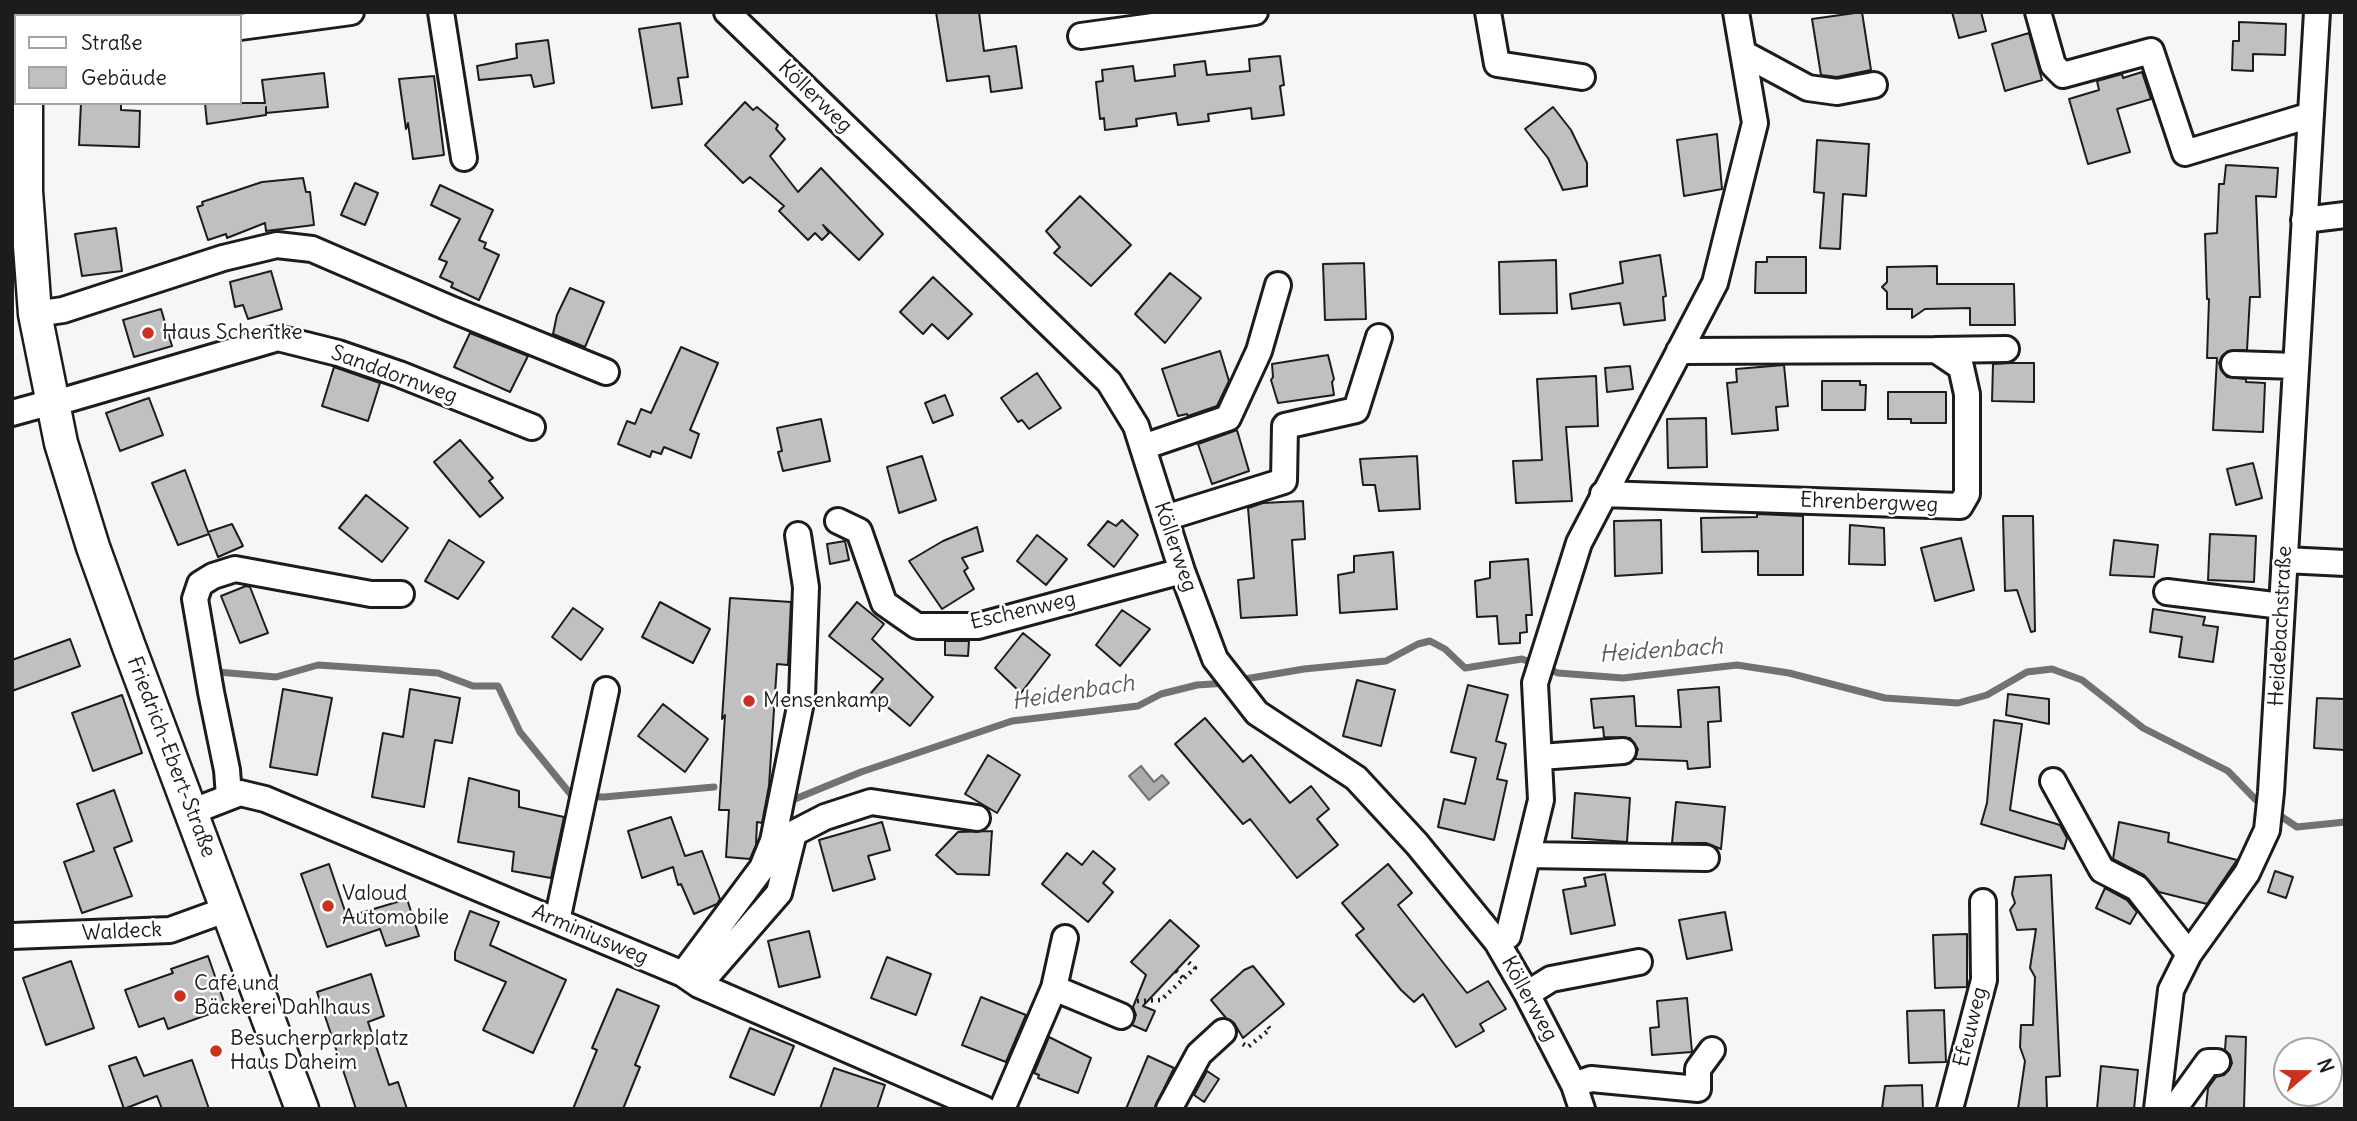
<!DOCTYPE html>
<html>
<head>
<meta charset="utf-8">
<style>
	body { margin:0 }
	#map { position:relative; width:2357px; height:1121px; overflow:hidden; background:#f6f6f6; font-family:Delius,sans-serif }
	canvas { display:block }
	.frame { position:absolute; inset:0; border:14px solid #1c1c1c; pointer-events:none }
	.legend { position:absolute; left:14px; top:14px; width:228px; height:91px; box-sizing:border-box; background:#fff; border:2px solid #a4a4a4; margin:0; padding:9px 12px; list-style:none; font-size:21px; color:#1c1c1c }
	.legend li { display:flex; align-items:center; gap:14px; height:35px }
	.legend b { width:35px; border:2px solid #a4a4a4 }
	.north { position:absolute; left:2273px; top:1037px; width:70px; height:70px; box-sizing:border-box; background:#fff; border:2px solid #a4a4a4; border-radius:50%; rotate:70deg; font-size:19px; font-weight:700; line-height:28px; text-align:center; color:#1c1c1c }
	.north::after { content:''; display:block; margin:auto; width:24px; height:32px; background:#c8321e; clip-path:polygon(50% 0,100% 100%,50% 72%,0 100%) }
</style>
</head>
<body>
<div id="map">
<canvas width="2357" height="1121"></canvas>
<div class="frame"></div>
<ul class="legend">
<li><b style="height:9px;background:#fff"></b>Straße</li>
<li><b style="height:19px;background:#c0c0c0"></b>Gebäude</li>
</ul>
<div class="north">N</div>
</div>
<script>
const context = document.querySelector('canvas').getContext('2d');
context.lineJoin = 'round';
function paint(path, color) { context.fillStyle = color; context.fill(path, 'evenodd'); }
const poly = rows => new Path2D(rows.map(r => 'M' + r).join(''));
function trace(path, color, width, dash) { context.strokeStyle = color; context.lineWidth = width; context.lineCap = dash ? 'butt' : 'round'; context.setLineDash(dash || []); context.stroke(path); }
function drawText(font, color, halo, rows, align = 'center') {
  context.font = font + ' Delius,sans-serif'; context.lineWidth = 5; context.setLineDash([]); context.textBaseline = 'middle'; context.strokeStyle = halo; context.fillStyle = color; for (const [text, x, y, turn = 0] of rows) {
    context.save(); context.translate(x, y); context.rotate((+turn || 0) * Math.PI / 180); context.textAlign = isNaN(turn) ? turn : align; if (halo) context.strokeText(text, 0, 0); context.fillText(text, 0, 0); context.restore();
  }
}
const water = poly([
	[1141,766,1154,782,1162,775,1169,783,1149,800,1129,776,1141,766]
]);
const stream = poly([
	[218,672,276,677,318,665,438,673,473,686,498,686,520,732,572,796,604,797,714,787],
	[1239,680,1304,669,1386,661,1418,644,1430,641,1445,649,1465,668,1522,659,1558,673,1623,678,1737,665,1789,673,1885,698,1958,703,1987,695,2027,672,2052,669,2082,680,2143,728,2228,771,2255,799,2263,805],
	[790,801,861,772,1012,721,1138,706,1161,694,1197,685,1227,683],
	[2273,811,2297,827,2345,822]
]);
const building = poly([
	[936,12,979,12,984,51,1016,46,1022,88,991,92,989,76,947,81,936,12],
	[1862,12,1871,70,1837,77,1821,75,1812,19,1862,12],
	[1952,12,1981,12,1986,31,1959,38,1952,12],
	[2239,22,2286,24,2285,55,2253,54,2253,71,2232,70,2233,41,2239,41,2239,22],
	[680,23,688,77,678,78,682,104,652,108,639,29,680,23],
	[2029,33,2042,80,2005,91,1992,44,2029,33],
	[548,40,554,83,534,87,531,75,479,80,477,66,517,58,516,44,548,40],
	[1280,56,1284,85,1280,86,1284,115,1252,119,1251,108,1208,114,1209,121,1178,125,1176,113,1136,119,1137,126,1105,130,1104,118,1100,119,1096,82,1103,81,1102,70,1133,66,1135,81,1175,76,1174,65,1205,61,1207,75,1250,71,1249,59,1280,56],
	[2142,72,2151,99,2117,109,2130,152,2088,164,2069,99,2099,90,2097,81,2122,74,2123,78,2142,72],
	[324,73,328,107,266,113,266,107,266,115,207,124,205,103,265,103,262,80,324,73],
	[434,76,444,155,413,159,408,123,406,129,399,79,434,76],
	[745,102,753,110,757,107,778,125,776,129,785,139,770,156,798,192,821,168,883,234,859,260,823,225,829,233,822,240,815,233,808,240,779,211,784,206,750,177,743,183,705,145,745,102],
	[81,103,121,103,121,110,140,111,139,147,79,145,81,103],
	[1553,107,1571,130,1587,163,1587,186,1563,190,1548,158,1525,129,1553,107],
	[1717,134,1722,189,1684,196,1677,140,1717,134],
	[1817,140,1869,144,1866,196,1843,194,1840,249,1820,248,1824,193,1814,192,1817,140],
	[2226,165,2278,168,2276,197,2256,196,2260,297,2250,297,2247,350,2228,351,2222,356,2219,363,2221,370,2227,377,2246,379,2246,382,2265,383,2263,432,2213,430,2217,358,2207,358,2209,299,2207,299,2205,234,2217,233,2219,184,2224,184,2226,165],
	[303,178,306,192,310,192,314,225,266,231,265,223,227,238,226,234,208,240,197,207,203,205,202,202,262,182,303,178],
	[355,183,378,193,365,225,341,215,355,183],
	[440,185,493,210,479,240,486,243,484,248,499,255,479,300,451,287,453,283,440,277,447,262,439,259,460,219,431,205,440,185],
	[1080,196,1131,245,1091,286,1054,253,1060,247,1046,231,1080,196],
	[116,228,122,271,82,276,75,234,116,228],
	[1660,255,1666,296,1663,297,1665,320,1624,325,1620,303,1572,309,1570,294,1623,283,1620,262,1660,255],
	[1767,257,1806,257,1806,293,1755,293,1756,262,1767,262,1767,257],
	[1556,260,1557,313,1500,314,1499,262,1556,260],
	[1364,263,1366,319,1325,320,1323,264,1364,263],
	[1937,266,1937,284,2014,284,2015,325,1970,325,1970,308,1925,309,1912,318,1912,309,1887,309,1887,292,1882,287,1887,282,1887,267,1937,266],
	[271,271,282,309,248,319,243,305,235,307,230,282,271,271],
	[1170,273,1201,298,1165,343,1135,314,1170,273],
	[933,277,972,314,948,339,932,324,923,334,900,312,933,277],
	[570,288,604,302,585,347,553,334,557,315,570,288],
	[161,309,172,346,134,357,123,320,161,309],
	[470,333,528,356,510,392,454,367,470,333],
	[681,347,718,363,690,430,699,434,691,458,664,447,661,454,652,451,650,457,618,444,627,421,635,424,641,409,651,413,681,347],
	[1220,351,1229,381,1217,406,1188,416,1187,414,1178,416,1162,369,1220,351],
	[1328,355,1334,379,1332,382,1334,395,1278,403,1271,380,1273,377,1272,364,1328,355],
	[2011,363,2034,363,2034,402,1992,401,1993,364,2011,363],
	[1784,365,1788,406,1776,407,1778,430,1732,434,1727,383,1737,382,1736,369,1784,365],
	[1630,366,1633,389,1607,392,1605,368,1630,366],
	[334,367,380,383,368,421,322,406,334,367],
	[1037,373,1061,408,1029,429,1022,420,1018,422,1001,398,1037,373],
	[1596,376,1598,426,1566,427,1572,501,1516,503,1513,461,1542,460,1537,379,1596,376],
	[1822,381,1860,381,1860,385,1866,385,1865,410,1822,410,1822,381],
	[1888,392,1946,392,1946,423,1911,423,1911,419,1888,419,1888,392],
	[945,395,953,415,933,423,925,403,945,395],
	[149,398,163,435,120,451,106,413,149,398],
	[1706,418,1707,467,1668,468,1667,419,1706,418],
	[821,419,830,461,783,471,778,452,782,451,777,428,821,419],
	[1237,430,1249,471,1212,484,1198,444,1237,430],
	[460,440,493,478,489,481,503,498,480,517,434,462,460,440],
	[922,456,936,500,899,513,887,467,922,456],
	[1417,456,1420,509,1379,511,1375,485,1363,485,1360,459,1417,456],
	[2253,463,2262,498,2236,505,2227,469,2253,463],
	[185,470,208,532,232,524,243,546,218,557,209,534,178,545,152,483,185,470],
	[366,495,408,528,382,562,339,528,366,495],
	[1303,501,1305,539,1292,540,1297,615,1241,618,1238,580,1254,578,1248,508,1263,503,1303,501],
	[1757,514,1803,516,1803,575,1758,575,1758,551,1702,552,1701,518,1757,517,1757,514],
	[2003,516,2033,516,2035,631,2031,632,2017,590,2005,591,2003,516],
	[1122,520,1138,535,1114,567,1088,545,1108,521,1116,526,1122,520],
	[1661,520,1662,573,1615,576,1614,521,1661,520],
	[1850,525,1884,528,1885,565,1849,564,1850,525],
	[977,527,983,551,962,558,968,568,964,571,974,589,942,609,909,561,943,541,977,527],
	[2210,534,2256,536,2254,582,2208,580,2210,534],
	[1037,535,1067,559,1046,585,1017,561,1037,535],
	[1961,538,1974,590,1935,601,1921,548,1961,538],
	[449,540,484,562,458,599,425,581,449,540],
	[2114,540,2158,545,2154,577,2110,575,2114,540],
	[845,541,849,560,830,564,827,544,845,541],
	[1393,552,1397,609,1340,613,1338,575,1354,572,1354,556,1393,552],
	[1528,559,1532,615,1526,615,1527,632,1520,633,1520,643,1499,644,1497,616,1477,617,1475,581,1490,578,1490,562,1528,559],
	[246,586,250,587,268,633,240,643,221,596,246,586],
	[730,598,791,602,788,665,777,664,769,786,762,823,757,822,756,845,750,859,726,857,729,810,719,810,725,715,722,719,730,598],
	[660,602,710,629,693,663,642,637,660,602],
	[857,602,884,624,872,639,933,697,910,726,871,693,883,679,829,636,857,602],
	[573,608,603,629,581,660,552,637,573,608],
	[2153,609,2205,617,2203,625,2218,627,2213,662,2179,657,2182,637,2150,632,2153,609],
	[1122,610,1150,629,1120,666,1096,645,1122,610],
	[1023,633,1050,655,1021,693,995,668,1023,633],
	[70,639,80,666,12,691,12,660,70,639],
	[945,641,969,641,968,656,945,655,945,641],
	[1357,680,1395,690,1381,746,1343,736,1357,680],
	[1468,685,1508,695,1496,741,1506,744,1497,779,1507,781,1494,840,1438,827,1444,799,1465,804,1476,758,1451,752,1468,685],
	[1719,687,1721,721,1708,722,1710,767,1688,769,1687,761,1635,759,1638,749,1630,738,1604,737,1603,727,1594,728,1591,699,1634,696,1636,726,1681,727,1678,690,1719,687],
	[283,689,332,698,317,775,270,767,283,689],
	[410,689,460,698,452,743,435,740,424,807,372,797,383,733,403,737,410,689],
	[2008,694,2049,699,2049,724,2006,715,2008,694],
	[122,695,142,753,93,771,72,713,122,695],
	[2317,698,2345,699,2345,750,2314,748,2317,698],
	[663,704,708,739,685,772,638,736,663,704],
	[1205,718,1243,762,1251,755,1290,803,1311,786,1329,809,1317,819,1338,845,1297,878,1250,819,1243,824,1175,744,1205,718],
	[1994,720,2022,724,2010,810,2060,825,2067,838,2064,849,1981,824,1987,803,1994,720],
	[988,755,1020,775,997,813,965,794,988,755],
	[469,778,519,791,519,807,564,817,551,878,512,871,514,852,458,842,469,778],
	[114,790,132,841,114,848,132,896,82,913,64,862,94,851,77,804,114,790],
	[1575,793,1630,798,1627,842,1572,838,1575,793],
	[1676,802,1725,807,1721,849,1706,843,1672,843,1676,802],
	[671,817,685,856,702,851,720,899,717,904,694,914,681,884,678,885,673,867,642,878,628,831,671,817],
	[882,822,890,850,868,856,875,879,833,891,819,840,882,822],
	[2119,822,2169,833,2168,842,2237,860,2207,904,2159,892,2144,875,2113,859,2119,822],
	[992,831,989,875,957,874,936,855,958,832,992,831],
	[1093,851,1115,869,1103,883,1113,892,1088,922,1042,884,1067,853,1082,865,1093,851],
	[329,864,347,917,407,899,419,936,386,946,380,929,327,947,301,874,329,864],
	[1388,864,1412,893,1398,905,1467,993,1488,981,1506,1009,1480,1024,1484,1031,1456,1047,1423,994,1414,1002,1401,990,1356,935,1364,929,1342,903,1388,864],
	[2275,871,2293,877,2286,898,2268,892,2275,871],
	[1605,874,1615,925,1571,934,1563,890,1586,886,1584,878,1605,874],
	[2051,875,2060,1076,2046,1077,2047,1109,2018,1109,2025,1061,2020,1047,2021,1025,2033,1025,2035,977,2030,968,2036,929,2017,930,2010,910,2015,903,2012,894,2015,877,2051,875],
	[2105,888,2127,900,2137,912,2130,924,2096,908,2105,888],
	[470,911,499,922,490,945,566,980,533,1053,483,1030,506,982,455,960,455,952,470,911],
	[1725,912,1732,950,1687,959,1679,920,1725,912],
	[1170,920,1199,946,1143,1006,1155,1011,1146,1031,1132,1025,1136,1015,1133,1007,1146,975,1131,962,1170,920],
	[809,931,820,977,779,987,768,941,809,931],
	[1967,934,1967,987,1935,988,1933,935,1967,934],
	[208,956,226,1008,168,1029,164,1018,139,1027,125,990,173,973,171,969,208,956],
	[887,957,931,974,916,1015,871,998,887,957],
	[71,961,94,1028,46,1045,23,978,71,961],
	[1253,966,1284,1004,1243,1038,1234,1023,1226,1018,1211,1000,1244,970,1253,966],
	[371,974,384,1016,368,1022,389,1085,398,1082,407,1109,356,1109,317,992,371,974],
	[617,989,659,1006,635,1065,640,1067,623,1109,573,1109,597,1050,592,1048,617,989],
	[981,997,1026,1015,1006,1062,962,1045,981,997],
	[1687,998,1692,1052,1652,1055,1650,1028,1659,1027,1657,1001,1687,998],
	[1944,1010,1946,1062,1909,1063,1907,1011,1944,1010],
	[750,1028,794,1046,774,1095,730,1077,750,1028],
	[2226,1036,2246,1037,2244,1109,2206,1108,2208,1088,2216,1077,2224,1075,2229,1070,2232,1063,2230,1055,2225,1050,2226,1036],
	[1049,1037,1091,1058,1078,1093,1038,1078,1039,1075,1034,1073,1049,1037],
	[1148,1056,1174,1068,1154,1109,1126,1109,1148,1056],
	[136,1057,144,1076,192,1060,209,1109,162,1109,157,1096,124,1109,109,1066,136,1057],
	[2101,1066,2138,1070,2134,1109,2097,1109,2101,1066],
	[834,1068,885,1085,877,1109,820,1109,834,1068],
	[1207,1071,1219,1079,1204,1102,1194,1095,1207,1071],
	[1922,1085,1923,1109,1882,1109,1885,1086,1922,1085]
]);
const path = poly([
	[70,12,70,16],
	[180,12,182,16],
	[1176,971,1184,979],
	[1137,1001,1161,1000,1195,968,1188,962],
	[1243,1044,1248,1047,1270,1029,1266,1024]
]);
const minor = poly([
	[441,12,464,158],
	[727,12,1109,382,1136,426,1182,571,1215,659,1257,713,1356,778,1417,844,1497,942,1527,994,1574,1085,1582,1109],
	[1488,12,1497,64,1582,77],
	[2038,12,2053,65,2063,75,2151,51,2185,153,2311,115],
	[138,16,140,12],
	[240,27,351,12],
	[1081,36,1255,12],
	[1743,53,1808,88,1837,92,1874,85],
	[12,72,16,72],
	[2304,220,2345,215],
	[35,314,63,310,223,258,277,245,312,249,451,309,606,372],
	[1936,350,2006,349],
	[2234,364,2296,366],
	[52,404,278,338,338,353,399,374,532,427],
	[12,413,52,402],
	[1143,447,1228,418,1259,351,1278,285],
	[1603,494,1960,506,1967,494,1967,394,1961,367,1936,350,1679,351],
	[1165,518,1284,481,1285,426,1356,410,1379,337],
	[838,521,859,531,884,603,917,626,978,626,1182,571],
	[2285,560,2345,563],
	[2167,592,2282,606],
	[1540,757,1623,751],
	[2053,781,2102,870,2137,888,2189,954],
	[229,796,227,770,211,692,195,599,200,584,213,576,235,569,371,594,401,594],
	[191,812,240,793,265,799,683,974,699,985,984,1109],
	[1528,855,1706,858],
	[557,921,606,690],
	[12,936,170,930,228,909],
	[1497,942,1508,936,1541,800,1535,683,1579,543,1715,283,1755,123,1736,12],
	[683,974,762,868,773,841,802,697,806,587,798,535],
	[699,985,779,893,794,833,825,817,871,802,977,818],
	[1054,988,1121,1016],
	[1527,994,1551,979,1639,962],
	[1574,1085,1591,1079,1698,1089,1698,1069,1712,1050],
	[1002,1109,1054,988,1065,938],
	[1169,1109,1199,1054,1223,1032],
	[1950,1109,1984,980,1983,902],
	[2157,1109,2171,990,2189,954,2247,873,2267,830,2271,792,2317,12],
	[2174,1109,2208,1062,2217,1062]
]);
const major = poly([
	[27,16,27,12],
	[26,103,26,191,35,314,61,443,93,547,128,644,302,1109]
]);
const markers = [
	[148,333,7,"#c8321e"],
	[749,701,7,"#c8321e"],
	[328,906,7,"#c8321e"],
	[180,996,7,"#c8321e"],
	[216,1051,7,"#c8321e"]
];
const streetNames = [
	["Köllerweg",815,97,44],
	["Sanddornweg",394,375,20],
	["Ehrenbergweg",1869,503,2],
	["Köllerweg",1175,547,71],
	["Eschenweg",1023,611,-13],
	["Heidebachstraße",2281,626,-87],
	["Friedrich-Ebert-Straße",171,757,69],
	["Waldeck",122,932,-3],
	["Arminiusweg",590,935,23],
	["Köllerweg",1529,999,61],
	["Efeuweg",1971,1027,-76]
];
const poiNames = [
	["Haus Schentke",162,333],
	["Mensenkamp",763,701],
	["Valoud",342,894],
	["Automobile",342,918],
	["Café und",194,984],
	["Bäckerei Dahlhaus",194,1008],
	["Besucherparkplatz",230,1039],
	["Haus Daheim",230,1063]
];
const waterNames = [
	["Heidenbach",1661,651,-4],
	["Heidenbach",1073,693,-9]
];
paint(water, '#acacac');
trace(water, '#727272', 2);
trace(stream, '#727272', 7);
paint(building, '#c0c0c0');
trace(building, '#1c1c1c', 2);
trace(minor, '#1c1c1c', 30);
trace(major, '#1c1c1c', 37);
trace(path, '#1c1c1c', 4.5, [2, 5]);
trace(minor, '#fff', 24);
trace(major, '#fff', 32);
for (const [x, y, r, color] of markers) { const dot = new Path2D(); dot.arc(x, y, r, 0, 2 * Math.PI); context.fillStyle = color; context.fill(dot); trace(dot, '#fff', 2.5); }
drawText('21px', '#1c1c1c', '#fff', streetNames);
drawText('21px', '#1c1c1c', '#fff', poiNames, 'left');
drawText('italic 23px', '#5d5d5d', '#fff', waterNames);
</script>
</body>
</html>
